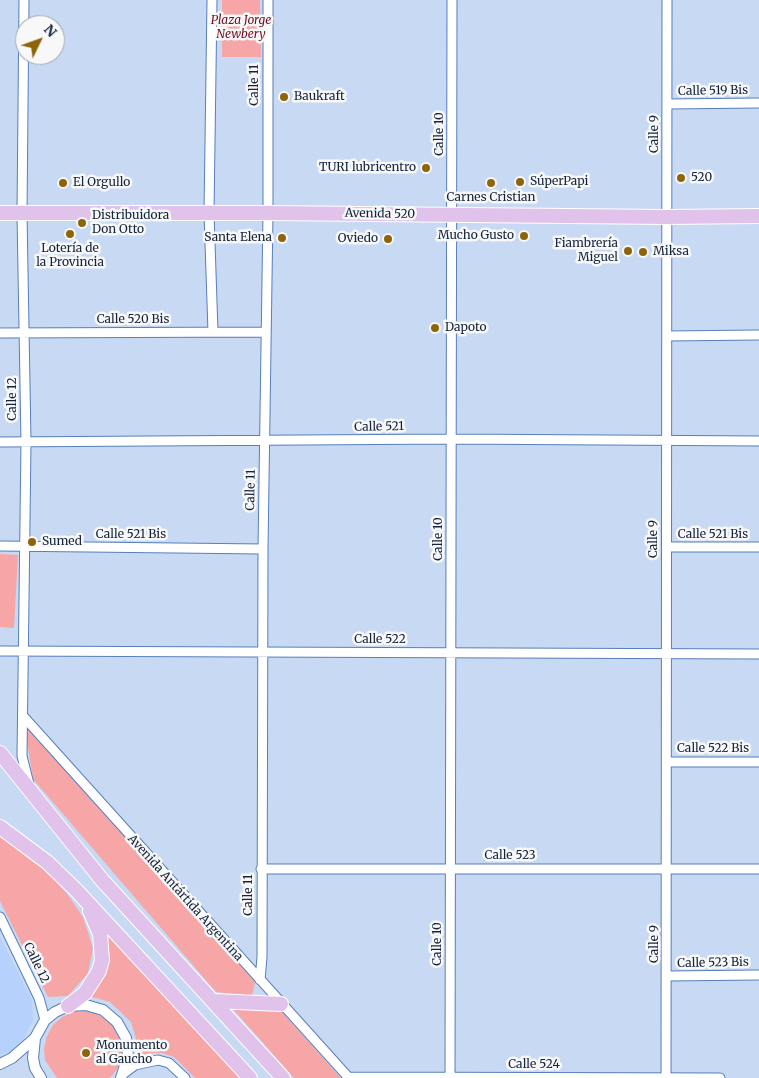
<!DOCTYPE html>
<html>
<head>
<meta charset="utf-8">
<style>
	body { margin:0 }
	#map { position:relative; width:759px; height:1078px; overflow:hidden; background:#c7d9f3; font-family:Merriweather,serif }
	canvas { display:block }
	.north { position:absolute; left:15px; top:15px; width:50px; height:50px; box-sizing:border-box; background:#f8f8f8; border:1px solid #9da3ad; border-radius:50%; rotate:48deg; font-size:14px; font-weight:700; line-height:20px; text-align:center; color:#14243d }
	.north::after { content:''; display:block; margin:auto; width:18px; height:22px; background:#8e640a; clip-path:polygon(50% 0,100% 100%,50% 72%,0 100%) }
</style>
</head>
<body>
<div id="map">
<canvas width="759" height="1078"></canvas>
<div class="north">N</div>
</div>
<script>
const context = document.querySelector('canvas').getContext('2d');
context.lineJoin = 'round';
function paint(path, color) { context.fillStyle = color; context.fill(path, 'evenodd'); }
const poly = rows => new Path2D(rows.map(r => 'M' + r).join(''));
function trace(path, color, width, dash) { context.strokeStyle = color; context.lineWidth = width; context.lineCap = dash ? 'butt' : 'round'; context.setLineDash(dash || []); context.stroke(path); }
function drawText(font, color, halo, rows, align = 'center') {
  context.font = font + ' Merriweather,serif'; context.lineWidth = 5; context.setLineDash([]); context.textBaseline = 'middle'; context.strokeStyle = halo; context.fillStyle = color; for (const [text, x, y, turn = 0] of rows) {
    context.save(); context.translate(x, y); context.rotate((+turn || 0) * Math.PI / 180); context.textAlign = isNaN(turn) ? turn : align; if (halo) context.strokeText(text, 0, 0); context.fillText(text, 0, 0); context.restore();
  }
}
const built = poly([
	[0,937,32,1000,33,1020,24,1038,10,1052,0,1055]
]);
const green = poly([
	[222,0,260,0,261,57,222,57],
	[0,554,18,555,14,628,0,627],
	[23,716,255,982,252,996,216,992,33,779],
	[0,836,49,873,68,895,83,917,93,948,88,973,68,996,48,997,0,901],
	[103,927,240,1078,195,1078,174,1057,162,1053,151,1053,137,1058,136,1039,131,1022,110,1002,89,996,101,982,108,968],
	[233,1009,282,1012,341,1078,294,1078],
	[85,1011,97,1014,108,1020,116,1030,121,1042,122,1055,118,1068,110,1078,57,1078,45,1060,44,1048,47,1036,53,1025,62,1017,73,1012]
]);
const minor = poly([
	[24,0,22,214,26,442,22,756,29,784],
	[212,0,209,213,213,332],
	[667,104,759,103],
	[0,333,266,332],
	[667,336,759,335],
	[0,442,452,439,759,441],
	[0,546,263,549],
	[667,547,759,547],
	[0,651,759,654],
	[23,716,349,1078],
	[667,762,759,762],
	[261,869,759,869],
	[0,917,39,998,45,1020],
	[667,976,759,975],
	[260,980,262,957,263,549,268,213,268,0],
	[123,1074,135,1065,158,1060,169,1063,185,1078],
	[348,1077,720,1078],
	[450,1078,452,0],
	[666,1078,667,0]
]);
const tertiary = poly([
	[0,1064,12,1058,35,1038],
	[41,1078,35,1068,33,1058,35,1038,45,1020,55,1012,68,1006,86,1005,103,1010,117,1022,126,1038,128,1056,121,1078]
]);
const primary = poly([
	[0,213,268,213,667,217,759,216],
	[0,753,102,880,283,1078],
	[0,827,47,862,76,890,250,1078],
	[214,1001,281,1004],
	[68,1006,85,993,99,971,102,960,100,934,90,911]
]);
const markers = [
	[284,97,5,"#8e640a"],
	[426,168,5,"#8e640a"],
	[681,178,5,"#8e640a"],
	[520,182,5,"#8e640a"],
	[63,183,5,"#8e640a"],
	[491,183,5,"#8e640a"],
	[82,223,5,"#8e640a"],
	[70,234,5,"#8e640a"],
	[524,236,5,"#8e640a"],
	[282,238,5,"#8e640a"],
	[388,239,5,"#8e640a"],
	[628,251,5,"#8e640a"],
	[643,252,5,"#8e640a"],
	[435,328,5,"#8e640a"],
	[32,542,5,"#8e640a"],
	[86,1053,5,"#8e640a"]
];
const parkNames = [
	["Plaza Jorge",241,21],
	["Newbery",241,35]
];
const streetNames = [
	["Calle 11",255,85,-90],
	["Calle 519 Bis",713,91,-1],
	["Calle 10",440,134,-90],
	["Calle 9",655,134,-90],
	["Avenida 520",380,214,1],
	["Calle 520 Bis",133,320],
	["Calle 12",13,399,-90],
	["Calle 521",379,427,-1],
	["Calle 11",251,490,-89],
	["Calle 521 Bis",131,535],
	["Calle 521 Bis",713,535],
	["Calle 10",439,539,-90],
	["Calle 9",654,539,-90],
	["Calle 522",380,640],
	["Calle 522 Bis",713,749],
	["Calle 523",510,856],
	["Calle 11",249,895,-90],
	["Avenida Antártida Argentina",185,898,48],
	["Calle 10",438,944,-90],
	["Calle 9",655,944,-90],
	["Calle 12",36,963,64],
	["Calle 523 Bis",713,963,-1],
	["Calle 524",534,1065]
];
const poiNames = [
	["Baukraft",294,97],
	["TURI lubricentro",416,168,"right"],
	["520",691,178],
	["SúperPapi",530,182],
	["El Orgullo",73,183],
	["Carnes Cristian",491,198,"center"],
	["Distribuidora",92,216],
	["Don Otto",92,230],
	["Mucho Gusto",514,236,"right"],
	["Santa Elena",272,238,"right"],
	["Oviedo",378,239,"right"],
	["Fiambrería",618,244,"right"],
	["Miguel",618,258,"right"],
	["Lotería de",70,249,"center"],
	["la Provincia",70,263,"center"],
	["Miksa",653,252],
	["Dapoto",445,328],
	["Sumed",42,542],
	["Monumento",96,1046],
	["al Gaucho",96,1060]
];
paint(built, '#b5d1fc');
paint(green, '#f6a6a7');
trace(minor, '#577fbb', 11);
trace(tertiary, '#577fbb', 12);
trace(primary, '#fff', 16);
trace(minor, '#fff', 9);
trace(tertiary, '#fff', 10);
trace(primary, '#e1c2ea', 14);
for (const [x, y, r, color] of markers) { const dot = new Path2D(); dot.arc(x, y, r, 0, 2 * Math.PI); context.fillStyle = color; context.fill(dot); trace(dot, '#f8f8f8', 2); }
drawText('italic 12px', '#710e20', '#f8f8f8', parkNames);
drawText('12px', '#14243d', '#f8f8f8', streetNames);
drawText('12px', '#14243d', '#f8f8f8', poiNames, 'left');
</script>
</body>
</html>
